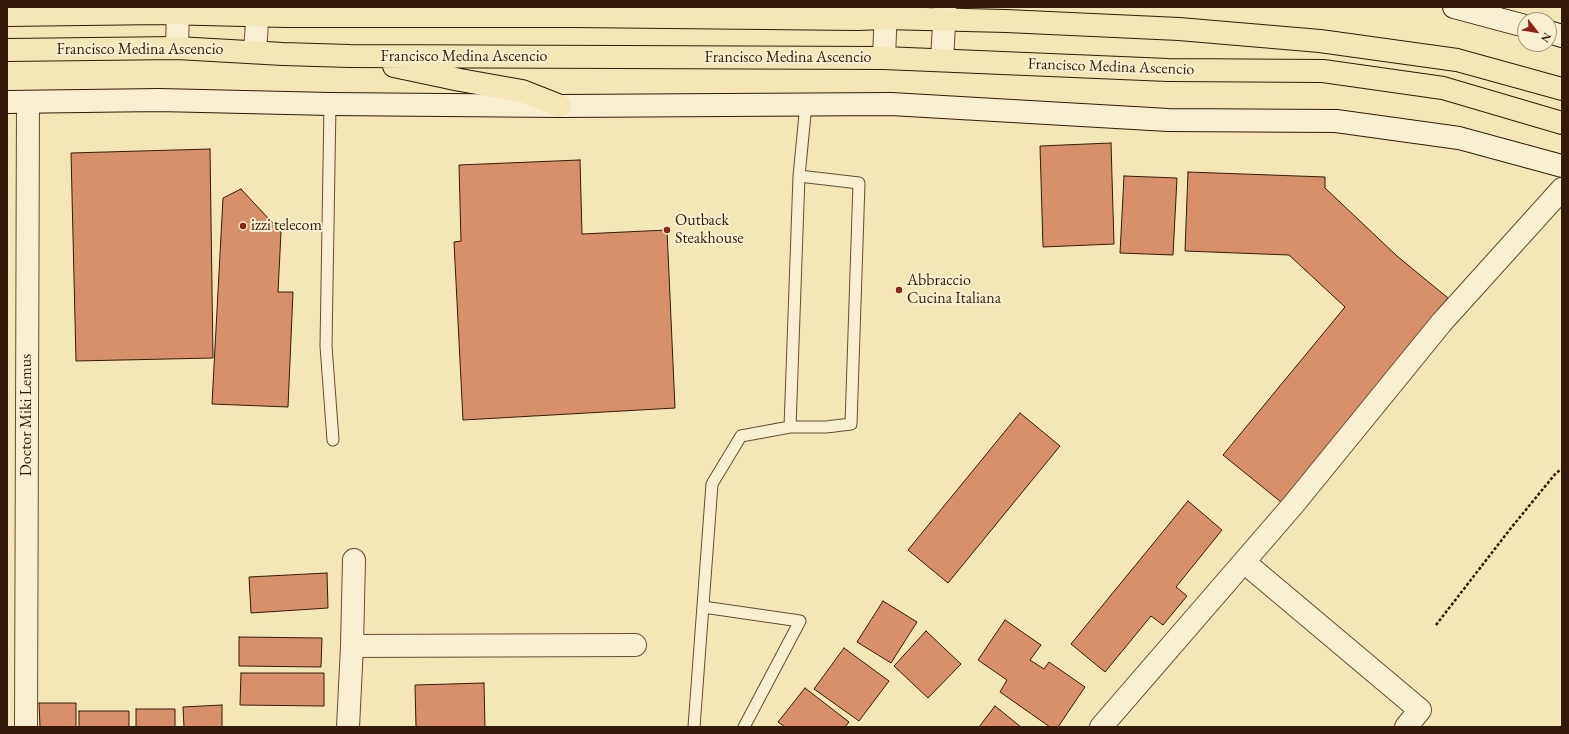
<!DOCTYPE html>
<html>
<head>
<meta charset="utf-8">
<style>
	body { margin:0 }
	#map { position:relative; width:1569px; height:734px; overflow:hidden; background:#f4e6b6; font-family:"EB Garamond",serif }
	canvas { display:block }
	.frame { position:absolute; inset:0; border:8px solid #331a08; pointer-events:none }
	.north { position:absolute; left:1517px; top:12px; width:40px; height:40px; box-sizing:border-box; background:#f8efd0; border:1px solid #a99a80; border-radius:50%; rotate:121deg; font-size:11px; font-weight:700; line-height:16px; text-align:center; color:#331a08 }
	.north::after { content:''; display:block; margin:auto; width:14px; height:18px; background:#8f2418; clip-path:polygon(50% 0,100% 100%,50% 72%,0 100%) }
</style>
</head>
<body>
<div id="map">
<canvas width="1569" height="734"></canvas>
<div class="frame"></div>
<div class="north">N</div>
</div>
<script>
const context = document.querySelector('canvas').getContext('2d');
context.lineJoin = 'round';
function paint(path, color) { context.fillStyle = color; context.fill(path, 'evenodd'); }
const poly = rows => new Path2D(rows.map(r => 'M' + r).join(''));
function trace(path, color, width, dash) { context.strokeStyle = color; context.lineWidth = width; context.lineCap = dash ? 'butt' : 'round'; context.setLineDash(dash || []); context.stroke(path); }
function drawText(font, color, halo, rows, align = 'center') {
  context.font = font + ' "EB Garamond",serif'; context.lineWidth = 4; context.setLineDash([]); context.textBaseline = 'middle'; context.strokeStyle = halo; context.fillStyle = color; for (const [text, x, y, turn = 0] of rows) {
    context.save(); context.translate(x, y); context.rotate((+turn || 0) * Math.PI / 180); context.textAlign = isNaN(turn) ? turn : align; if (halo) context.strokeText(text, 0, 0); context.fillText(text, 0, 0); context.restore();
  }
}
const building = poly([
	[1111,143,1114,244,1043,247,1040,146,1111,143],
	[210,149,213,358,76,361,71,153,210,149],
	[580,160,582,234,667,230,675,408,463,420,454,242,461,241,459,165,580,160],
	[1188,172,1325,177,1325,188,1397,256,1448,298,1281,502,1223,455,1345,307,1289,255,1185,251,1188,172],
	[1124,176,1177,178,1173,255,1120,253,1124,176],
	[241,189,281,232,278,292,293,292,288,407,212,404,223,198,241,189],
	[1020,413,1060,446,948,583,908,550,1020,413],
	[1188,501,1222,530,1176,587,1187,596,1163,625,1151,616,1105,672,1071,644,1188,501],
	[327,573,328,608,251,613,249,577,327,573],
	[883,601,917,622,891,663,857,642,883,601],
	[1005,620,1041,645,1030,660,1044,669,1049,662,1085,687,1058,727,1050,727,1000,692,1007,680,978,660,1005,620],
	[926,631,961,664,928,698,894,666,926,631],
	[239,637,322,638,321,667,239,666,239,637],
	[844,648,889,681,859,721,814,689,844,648],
	[241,673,324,673,324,706,240,705,241,673],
	[484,683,485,727,416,727,415,685,484,683],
	[805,688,849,722,845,727,785,727,778,722,805,688],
	[39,703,76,703,76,727,40,727,39,703],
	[222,705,222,727,184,727,183,707,222,705],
	[995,706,1021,727,979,727,995,706],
	[136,709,175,709,175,727,136,727,136,709],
	[79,711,129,711,129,727,79,727,79,711]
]);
const path = poly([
	[1436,625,1511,528,1556,473,1562,469]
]);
const service = poly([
	[330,104,326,346,333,440],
	[799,176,859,183,851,424,826,427,790,427,799,176,806,104],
	[703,607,800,621,744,727],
	[694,727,712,484,741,436,790,427]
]);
const minor = poly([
	[177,48,178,7],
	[255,52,258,7],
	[884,58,886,7],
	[942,60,945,7],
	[1244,562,1420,710,1406,727],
	[352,646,635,645],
	[26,727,28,102],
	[348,727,352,646,354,560],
	[1101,727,1293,505,1442,322,1562,189]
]);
const secondary = poly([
	[1454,7,1525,26],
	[1549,32,1562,36],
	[7,102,159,100,330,104,560,106,891,104,1168,120,1336,121,1459,138,1562,166]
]);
const trunk = poly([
	[7,15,161,13,286,16,573,16,858,19,885,18,1006,21,1179,29,1320,41,1457,60,1562,89],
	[7,50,177,48,283,54,350,56,884,58,1168,70,1323,71,1443,88,1562,123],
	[394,66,460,80,522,91,560,106]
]);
const markers = [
	[243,226,4,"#8f2418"],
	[667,230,4,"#8f2418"],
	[899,290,4,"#8f2418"]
];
const streetNames = [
	["Francisco Medina Ascencio",140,50],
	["Francisco Medina Ascencio",464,57],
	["Francisco Medina Ascencio",788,58],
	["Francisco Medina Ascencio",1111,67,2],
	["Doctor Miki Lemus",27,415,-90]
];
const poiNames = [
	["Outback",675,221],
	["Steakhouse",675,239],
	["izzi telecom",251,226],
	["Abbraccio",907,281],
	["Cucina Italiana",907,299]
];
paint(building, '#d8906c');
trace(building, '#331a08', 1);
trace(service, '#634d34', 13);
trace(minor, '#634d34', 24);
trace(secondary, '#331a08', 24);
trace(trunk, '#331a08', 24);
trace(path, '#331a08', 2.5, [3, 2]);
trace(service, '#f8efd0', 11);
trace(minor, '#f8efd0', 22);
trace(secondary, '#f8efd0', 22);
trace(trunk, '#f4e6b6', 22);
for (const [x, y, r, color] of markers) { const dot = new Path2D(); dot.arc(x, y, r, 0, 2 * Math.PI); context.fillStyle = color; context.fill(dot); trace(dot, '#f8efd0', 1.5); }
drawText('16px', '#331a08', '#f8efd0', streetNames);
drawText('16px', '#331a08', '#f8efd0', poiNames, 'left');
</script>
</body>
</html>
